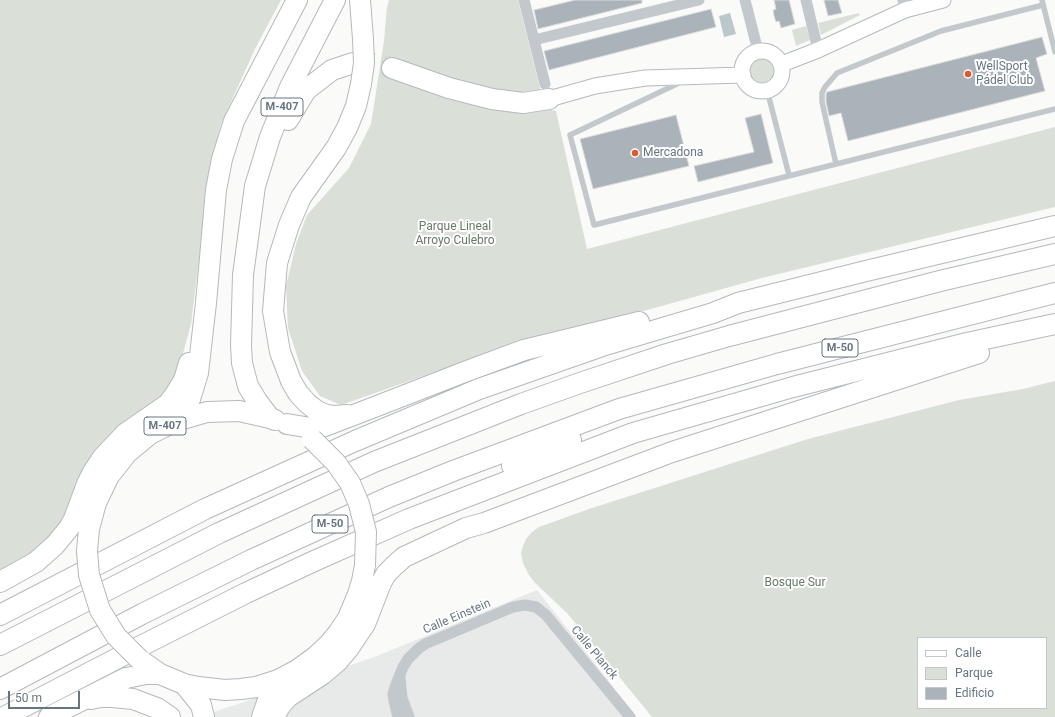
<!DOCTYPE html>
<html>
<head>
<meta charset="utf-8">
<style>
	body { margin:0 }
	#map { position:relative; width:1055px; height:717px; overflow:hidden; background:#fafaf8; font-family:Roboto,sans-serif }
	canvas { display:block }
	.legend { position:absolute; left:917px; top:637px; width:130px; height:72px; box-sizing:border-box; background:#fff; border:1px solid #c1c8cd; margin:0; padding:5px 7px; list-style:none; font-size:12px; color:#657683 }
	.legend li { display:flex; align-items:center; gap:8px; height:20px }
	.legend b { width:20px; border:1px solid #c1c8cd }
	.scale { position:absolute; left:8px; top:691px; width:72px; height:18px; box-sizing:border-box; border:2px solid #657683; border-top:0; padding-left:5px; font-size:12px; line-height:14px; white-space:nowrap; color:#657683; -webkit-text-stroke:3px #fff; paint-order:stroke }
</style>
</head>
<body>
<div id="map">
<canvas width="1055" height="717"></canvas>
<ul class="legend">
<li><b style="height:5px;background:#fff"></b>Calle</li>
<li><b style="height:11px;background:#dadfd7"></b>Parque</li>
<li><b style="height:11px;background:#aab3b9"></b>Edificio</li>
</ul>
<div class="scale">50 m</div>
</div>
<script>
const context = document.querySelector('canvas').getContext('2d');
context.lineJoin = 'round';
function paint(path, color) { context.fillStyle = color; context.fill(path, 'evenodd'); }
const poly = rows => new Path2D(rows.map(r => 'M' + r).join(''));
function trace(path, color, width, dash) { context.strokeStyle = color; context.lineWidth = width; context.lineCap = dash ? 'butt' : 'round'; context.setLineDash(dash || []); context.stroke(path); }
function drawText(font, color, halo, rows, align = 'center') {
  context.font = font + ' Roboto,sans-serif'; context.lineWidth = 4; context.setLineDash([]); context.textBaseline = 'middle'; context.strokeStyle = halo; context.fillStyle = color; for (const [text, x, y, turn = 0] of rows) {
    context.save(); context.translate(x, y); context.rotate((+turn || 0) * Math.PI / 180); context.textAlign = isNaN(turn) ? turn : align; if (halo) context.strokeText(text, 0, 0); context.fillText(text, 0, 0); context.restore();
  }
}
const built = poly([
	[537,590,637,717,200,717,377,656]
]);
const green = poly([
	[0,0,281,0,256,47,221,124,205,191,201,243,191,324,179,368,162,397,64,521,42,546,0,570],
	[389,0,518,0,545,108,556,111,587,249,1055,127,1055,207,762,278,475,358,341,405,320,396,302,371,288,328,286,286,296,244,307,215,349,168,371,124,384,41,387,7],
	[859,13,860,15,821,35,818,23],
	[806,26,810,40,796,46,792,30],
	'748 71a14 14 0 1 1 28 0a14 14 0 1 1-28 0Z',
	[1055,381,1055,717,652,717,567,613,534,582,529,575,523,563,521,553,523,546,526,539,532,532,539,527,589,509,808,439,959,400,1023,389],
	[918,638,1046,638,1046,708,918,708]
]);
const water = poly([
	[730,13,736,34,724,37,719,16]
]);
const building = poly([
	[575,0,642,0,642,3,538,29,534,10,575,0],
	[774,0,789,0,795,24,781,28,779,21,776,22,774,16,773,10,776,9,774,0],
	[824,0,838,0,842,13,828,16,824,0],
	[711,9,716,27,549,70,544,51,711,9],
	[1042,37,1047,54,1036,58,1045,91,848,141,841,113,829,116,826,102,826,94,827,92,1042,37],
	[761,114,773,163,698,182,694,166,754,152,745,118,761,114],
	[676,115,689,166,593,189,580,139,676,115]
]);
const highwayTunnel = poly([
	[353,63,370,62,392,68]
]);
const lane = poly([
	[1042,0,1055,52],
	[681,82,570,135,594,225,1055,109],
	[767,90,789,175],
	[836,164,822,102,822,93,825,87,837,73,941,31,1043,5]
]);
const street = poly([
	[524,0,545,84],
	[745,0,758,51],
	[806,0,818,50],
	[903,0,905,10],
	[534,40,699,0],
	[400,677,402,698,409,717],
	[398,717,394,701,393,694,395,687,403,667,408,659,418,649,425,644,513,607,525,605,536,607,546,615,630,717]
]);
const secondary = poly([
	'742 71a20 20 0 1 1 40 0a20 20 0 1 1-40 0Z',
	[782,64,818,50,905,10,943,0],
	[549,99,595,86,645,78,743,75]
]);
const highway = poly([
	[360,0,363,39],
	[392,68,449,88,492,99,523,103,549,99],
	[288,120,306,90,332,70,353,63],
	[347,415,334,416,326,415,317,411,307,403,298,393,291,381,280,352,273,311,277,263,289,225,301,197,336,148,347,128,356,106,361,84],
	[270,418,257,401,248,386,242,363,241,345,243,275,255,186,270,137,290,87,335,0],
	[176,421,190,399,198,373,206,303,216,190,222,159,234,121,297,0],
	[287,424,317,429,359,413,467,371,524,350,639,322],
	[512,466,571,440],
	[87,551,89,529,96,503,109,476,127,453,150,434,176,421,207,412,239,411,270,418,275,420],
	[0,582,36,562,55,545,69,528,74,519,87,484,93,472,103,457,126,433,168,404,174,396,184,380,189,363],
	[0,615,205,509,355,441,479,389,602,346,713,313,738,303,866,271,1055,226],
	[0,645,219,533,374,462,521,404,580,383,667,354,729,336,940,281,1055,254],
	[140,660,160,674,184,684,198,687,225,690,241,689,256,687,278,680,297,670,315,657,329,644,338,633,348,618,358,594,362,581,365,565],
	[184,684,201,705,204,717],
	[0,689,142,614,251,560,389,497,453,471,619,409,777,364,1055,293],
	[91,699,101,697,112,697,133,699,157,708,170,717],
	[4,717,141,646,246,593,312,562,409,519,633,433,793,387,967,343,1055,324],
	[49,717,126,678,146,674,160,674],
	[262,717,271,691,278,680],
	[274,717,280,706,288,697,323,674,337,662,349,648,365,624,381,583,386,574,395,565,404,557,466,528,484,523,672,452,979,353]
]);
const highwayBridge = poly([
	[361,84,364,63,363,39],
	[312,439,336,463,350,483,359,504,366,532,365,565],
	[87,551,89,575,100,610,116,636,140,660]
]);
const markers = [
	[968,74,4,"#e4572e"],
	[635,153,4,"#e4572e"]
];
const shields = [
	[282,107,42],
	[840,348,36],
	[165,426,42],
	[330,524,36]
];
const shieldNames = [
	["M-407",282,107],
	["M-50",840,348],
	["M-407",165,426],
	["M-50",330,524]
];
const poiNames = [
	["WellSport",976,67],
	["Pádel Club",976,81],
	["Mercadona",643,153]
];
const parkNames = [
	["Parque Lineal",455,227],
	["Arroyo Culebro",455,241],
	["Bosque Sur",795,583]
];
const streetNames = [
	["Calle Einstein",457,617,-23],
	["Calle Planck",594,653,50]
];
paint(built, '#e8e9e9');
paint(green, '#dadfd7');
paint(water, '#bbc7cb');
paint(building, '#aab3b9');
trace(building, '#dcdcda', 1);
trace(highwayTunnel, '#d5d9db', 20, [20, 10]);
trace(secondary, '#b3babf', 17);
trace(highway, '#b4b9bd', 22);
trace(lane, '#c3c8cc', 5.5);
trace(street, '#c3c8cc', 11);
trace(secondary, '#fff', 15);
trace(highway, '#fff', 20);
trace(highwayBridge, '#b4b9bd', 22, []);
trace(highwayBridge, '#fff', 20);
for (const [x, y, r, color] of markers) { const dot = new Path2D(); dot.arc(x, y, r, 0, 2 * Math.PI); context.fillStyle = color; context.fill(dot); trace(dot, '#fff', 1.5); }
for (const [x, y, w] of shields) { const box = new Path2D(); box.roundRect(x - w / 2, y - 9, w, 18, 3); context.fillStyle = '#fff'; context.fill(box); trace(box, '#657683', 1); }
drawText('bold 11px', '#657683', null, shieldNames);
drawText('12px', '#657683', '#fff', poiNames, 'left');
drawText('12px', '#687a64', '#fff', parkNames);
drawText('12px', '#657683', '#fff', streetNames);
</script>
</body>
</html>
